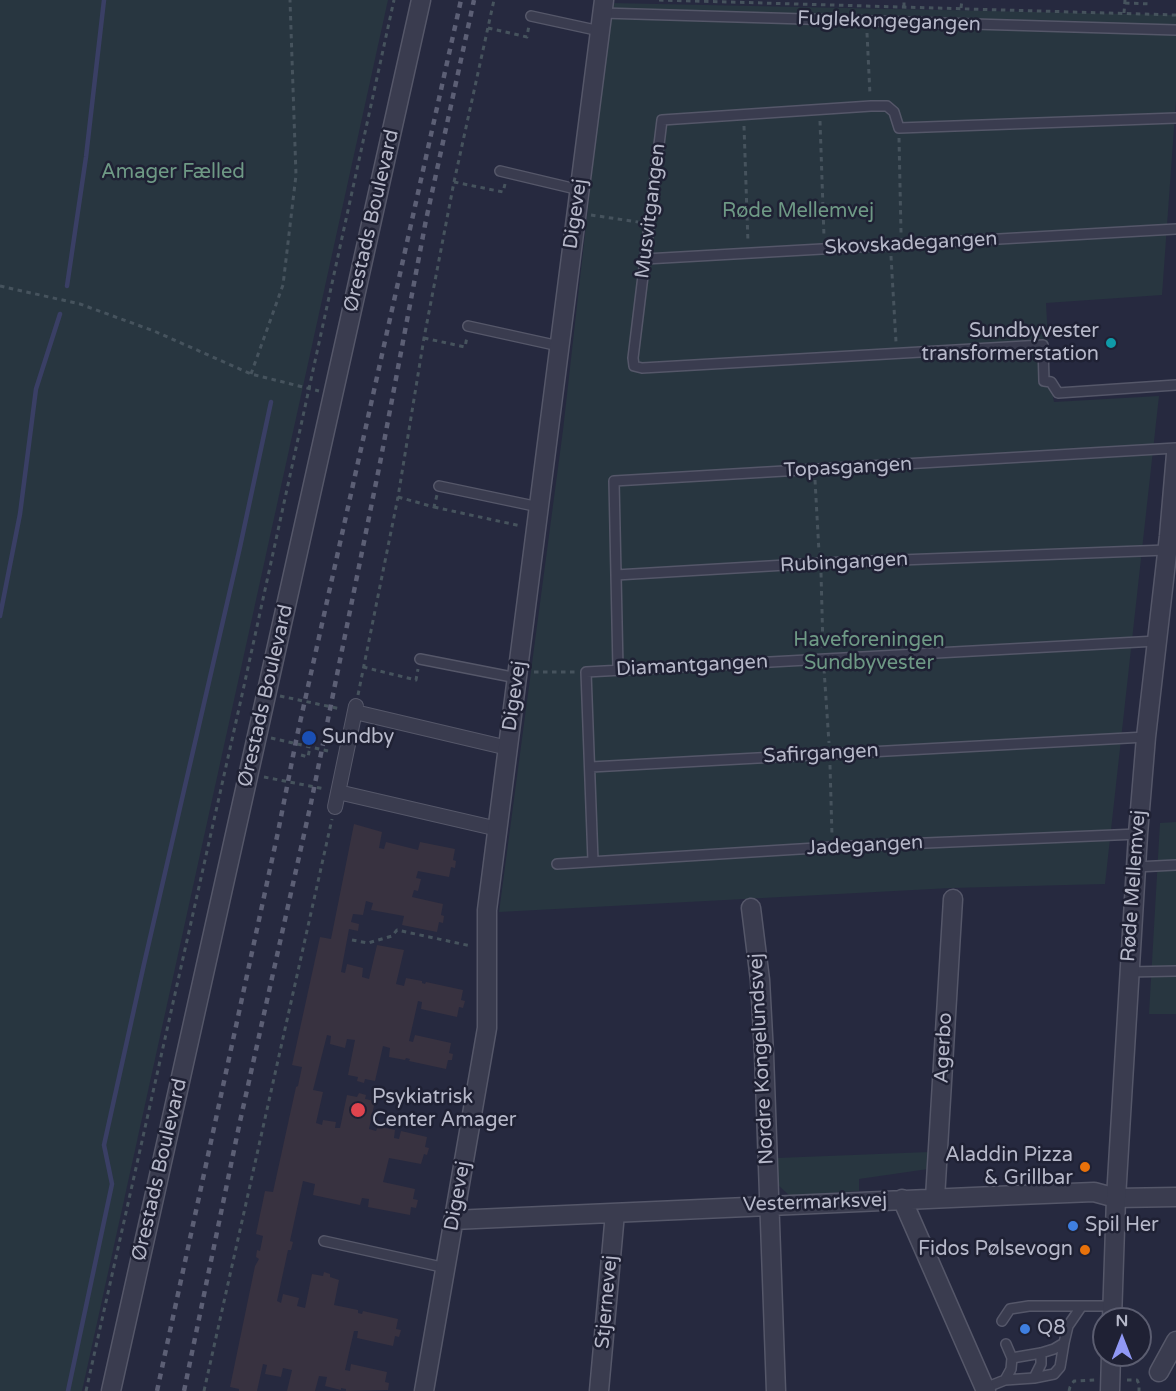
<!DOCTYPE html>
<html>
<head>
<meta charset="utf-8">
<style>
	body { margin:0 }
	#map { position:relative; width:1176px; height:1391px; overflow:hidden; background:#26293f; font-family:"Varela Round",sans-serif }
	canvas { display:block }
	.north { position:absolute; left:1092px; top:1307px; width:60px; height:60px; box-sizing:border-box; background:#1f2134; border:2px solid #5b5d70; border-radius:50%; rotate:0deg; font-size:16px; font-weight:700; line-height:24px; text-align:center; color:#b6b8c9 }
	.north::after { content:''; display:block; margin:auto; width:21px; height:27px; background:#9098f5; clip-path:polygon(50% 0,100% 100%,50% 72%,0 100%) }
</style>
</head>
<body>
<div id="map">
<canvas width="1176" height="1391"></canvas>
<div class="north">N</div>
</div>
<script>
const context = document.querySelector('canvas').getContext('2d');
context.lineJoin = 'round';
function paint(path, color) { context.fillStyle = color; context.fill(path, 'evenodd'); }
const poly = rows => new Path2D(rows.map(r => 'M' + r).join(''));
function trace(path, color, width, dash) { context.strokeStyle = color; context.lineWidth = width; context.lineCap = dash ? 'butt' : 'round'; context.setLineDash(dash || []); context.stroke(path); }
function drawText(font, color, halo, rows, align = 'center') {
  context.font = font + ' "Varela Round",sans-serif'; context.lineWidth = 5; context.setLineDash([]); context.textBaseline = 'middle'; context.strokeStyle = halo; context.fillStyle = color; for (const [text, x, y, turn = 0] of rows) {
    context.save(); context.translate(x, y); context.rotate((+turn || 0) * Math.PI / 180); context.textAlign = isNaN(turn) ? turn : align; if (halo) context.strokeText(text, 0, 0); context.fillText(text, 0, 0); context.restore();
  }
}
const medical = poly([
	[354,824,382,832,379,848,384,849,386,842,418,850,420,842,455,849,453,860,456,861,455,868,451,867,449,877,418,871,416,878,421,879,418,891,414,890,412,897,443,904,441,915,444,916,443,923,439,922,437,932,402,925,404,916,371,910,373,903,366,901,363,915,353,914,351,922,359,924,358,931,349,929,341,972,345,973,347,964,363,968,362,977,369,979,377,945,404,950,396,984,404,986,406,978,422,981,422,983,425,984,426,982,463,990,461,1000,465,1001,463,1008,459,1007,457,1017,421,1009,422,1002,418,1001,409,1041,413,1042,415,1035,451,1043,449,1053,453,1054,452,1060,448,1060,446,1069,409,1061,410,1059,406,1058,405,1060,389,1057,390,1048,383,1046,375,1081,365,1079,364,1083,357,1081,358,1077,348,1075,355,1040,347,1039,345,1048,330,1044,331,1036,327,1035,313,1090,323,1092,316,1123,322,1125,323,1120,336,1122,335,1128,340,1128,347,1095,357,1097,359,1093,366,1095,365,1099,375,1101,369,1129,376,1131,378,1126,395,1130,394,1138,399,1139,401,1131,427,1137,425,1147,429,1148,427,1155,424,1154,421,1164,389,1158,383,1182,415,1189,413,1199,418,1200,416,1208,411,1207,410,1215,368,1207,369,1199,362,1198,360,1205,313,1195,315,1184,303,1181,290,1241,293,1242,291,1250,288,1250,277,1301,281,1303,283,1294,299,1298,297,1306,305,1308,312,1274,323,1276,324,1272,330,1274,330,1277,339,1280,334,1305,358,1310,358,1313,362,1314,363,1311,398,1319,396,1329,401,1330,399,1337,395,1336,393,1346,357,1338,358,1331,354,1331,345,1370,350,1371,351,1364,387,1372,385,1382,389,1383,388,1390,346,1391,346,1389,341,1388,341,1390,325,1386,327,1377,319,1376,315,1391,287,1391,292,1370,283,1368,281,1377,265,1374,267,1365,263,1364,257,1391,239,1391,239,1389,230,1387,255,1266,259,1259,256,1257,257,1250,260,1251,263,1236,256,1234,265,1191,273,1192,296,1087,298,1086,302,1067,292,1065,320,937,331,939]
]);
const green = poly([
	[0,0,388,0,82,1391,0,1391],
	[611,3,1176,15,1176,100,1162,295,1046,303,1050,379,1054,402,1159,396,1105,884,951,888,499,912,563,430],
	[1176,822,1176,1014,1149,1014,1160,823],
	[929,1152,928,1169,859,1179,859,1191,790,1196,778,1185,777,1158]
]);
const stream = poly([
	[67,286,86,157,104,0],
	[0,616,20,514,36,389,60,314],
	[68,1391,112,1184,104,1145,144,964,240,547,271,402]
]);
const path = poly([
	[659,0,1176,15],
	[1125,3,1152,4],
	[904,7,904,0],
	[961,8,962,0],
	[1124,13,1125,0],
	[488,28,527,37,529,25],
	[867,33,870,95],
	[820,121,824,237],
	[744,126,748,243],
	[899,138,901,233],
	[454,182,503,192,505,184],
	[591,215,638,222],
	[891,256,896,342],
	[0,286,80,304,154,331,251,374,319,391],
	[424,338,465,347,467,337],
	[251,374,283,285,296,175,290,0],
	[815,480,819,552],
	[398,497,434,507,437,495],
	[434,507,521,526],
	[821,573,823,648],
	[363,667,416,680,418,669],
	[824,669,829,743],
	[534,672,575,672],
	[358,695,398,497,424,338,454,182,494,0],
	[280,696,341,709],
	[271,738,332,752],
	[301,755,308,757,310,747],
	[830,765,832,836],
	[264,777,325,789],
	[352,940,368,943,392,936,397,930,471,946],
	[1127,1380,1137,1380,1139,1384,1139,1391],
	[86,1391,242,695,394,0],
	[204,1391,332,819],
	[1069,1391,1070,1387,1074,1381,1096,1380]
]);
const service = poly([
	[602,13,1176,30],
	[531,16,600,31],
	[1176,118,899,128,894,112,887,106,871,106,662,120,633,358,634,366,642,368,1043,345,1044,381,1051,382,1058,393,1176,385],
	[500,171,580,190],
	[645,259,1176,229],
	[468,326,559,346],
	[439,486,539,507],
	[616,575,820,563,1167,550],
	[420,659,517,678],
	[618,669,614,481,1176,448],
	[591,767,1146,737],
	[593,861,586,672,1157,641],
	[557,864,832,847,1138,834],
	[1136,867,1176,865],
	[1128,972,1176,971],
	[324,1241,446,1268],
	[1002,1321,1010,1309,1029,1306,1113,1306],
	[1012,1358,1041,1353,1054,1349,1064,1343,1068,1326,1081,1307],
	[1034,1378,1054,1374,1060,1367,1064,1343],
	[1005,1380,1011,1369,1012,1358,1006,1344],
	[985,1388,1005,1380,1034,1378,1041,1364,1041,1353]
]);
const pedestrian = poly([
	[355,712,508,748],
	[338,792,498,829],
	[335,807,356,706]
]);
const minor = poly([
	[751,908,760,980,764,1054,776,1391],
	[935,1198,953,899],
	[902,1199,986,1391],
	[453,1220,1018,1195,1094,1192,1116,1198,1176,1197],
	[1159,1372,1176,1341],
	[424,1391,487,1028,487,910,604,0],
	[599,1391,615,1213]
]);
const tertiary = poly([
	[1112,1319,1116,1198,1138,834,1146,737,1169,536,1176,454],
	[111,1391,421,0],
	[1110,1391,1111,1355]
]);
const rail = poly([
	[157,1391,278,832,297,736,461,0],
	[184,1391,239,1126,311,803,380,463,426,220,474,0]
]);
const markers = [
	[1111,343,6,"#0f9aa8"],
	[309,738,8,"#1a4fb4"],
	[358,1110,8,"#e0444e"],
	[1085,1167,6,"#e8710a"],
	[1073,1226,6,"#3f7fe0"],
	[1085,1250,6,"#e8710a"],
	[1025,1329,6,"#3f7fe0"]
];
const streetNames = [
	["Fuglekongegangen",889,22,2],
	["Musvitgangen",651,211,-83],
	["Digevej",576,214,-82],
	["Ørestads Boulevard",372,221,-77],
	["Skovskadegangen",911,244,-3],
	["Topasgangen",848,468,-3],
	["Rubingangen",844,563,-3],
	["Diamantgangen",692,666,-3],
	["Ørestads Boulevard",266,696,-77],
	["Digevej",515,696,-82],
	["Safirgangen",821,754,-3],
	["Jadegangen",865,846,-3],
	["Røde Mellemvej",1134,886,-86],
	["Agerbo",944,1048,-87],
	["Nordre Kongelundsvej",762,1059,-93],
	["Ørestads Boulevard",160,1170,-77],
	["Digevej",458,1196,-80],
	["Vestermarksvej",815,1203,-2],
	["Stjernevej",607,1302,-85]
];
const parkNames = [
	["Amager Fælled",173,173],
	["Røde Mellemvej",798,212],
	["Haveforeningen",869,641],
	["Sundbyvester",869,664]
];
const poiNames = [
	["Sundbyvester",1099,332,"right"],
	["transformerstation",1099,355,"right"],
	["Sundby",322,738],
	["Psykiatrisk",372,1098],
	["Center Amager",372,1121],
	["Aladdin Pizza",1073,1156,"right"],
	["& Grillbar",1073,1179,"right"],
	["Spil Her",1085,1226],
	["Fidos Pølsevogn",1073,1250,"right"],
	["Q8",1037,1329]
];
paint(medical, '#383240');
paint(green, '#283640');
trace(stream, '#3a3f65', 4.5);
trace(service, '#555769', 12);
trace(pedestrian, '#555769', 16);
trace(minor, '#555769', 21);
trace(tertiary, '#555769', 21);
trace(path, '#46535d', 3, [4.5, 4.5]);
trace(service, '#3a3c4f', 9);
trace(pedestrian, '#3a3c4f', 14);
trace(minor, '#3a3c4f', 18);
trace(tertiary, '#3a3c4f', 18);
trace(rail, '#5c5f75', 4.5, [6, 6]);
for (const [x, y, r, color] of markers) { const dot = new Path2D(); dot.arc(x, y, r, 0, 2 * Math.PI); context.fillStyle = color; context.fill(dot); trace(dot, '#1f2134', 2); }
drawText('20px', '#b6b8c9', '#1f2134', streetNames);
drawText('20px', '#6e9985', '#1f2134', parkNames);
drawText('20px', '#b6b8c9', '#1f2134', poiNames, 'left');
</script>
</body>
</html>
